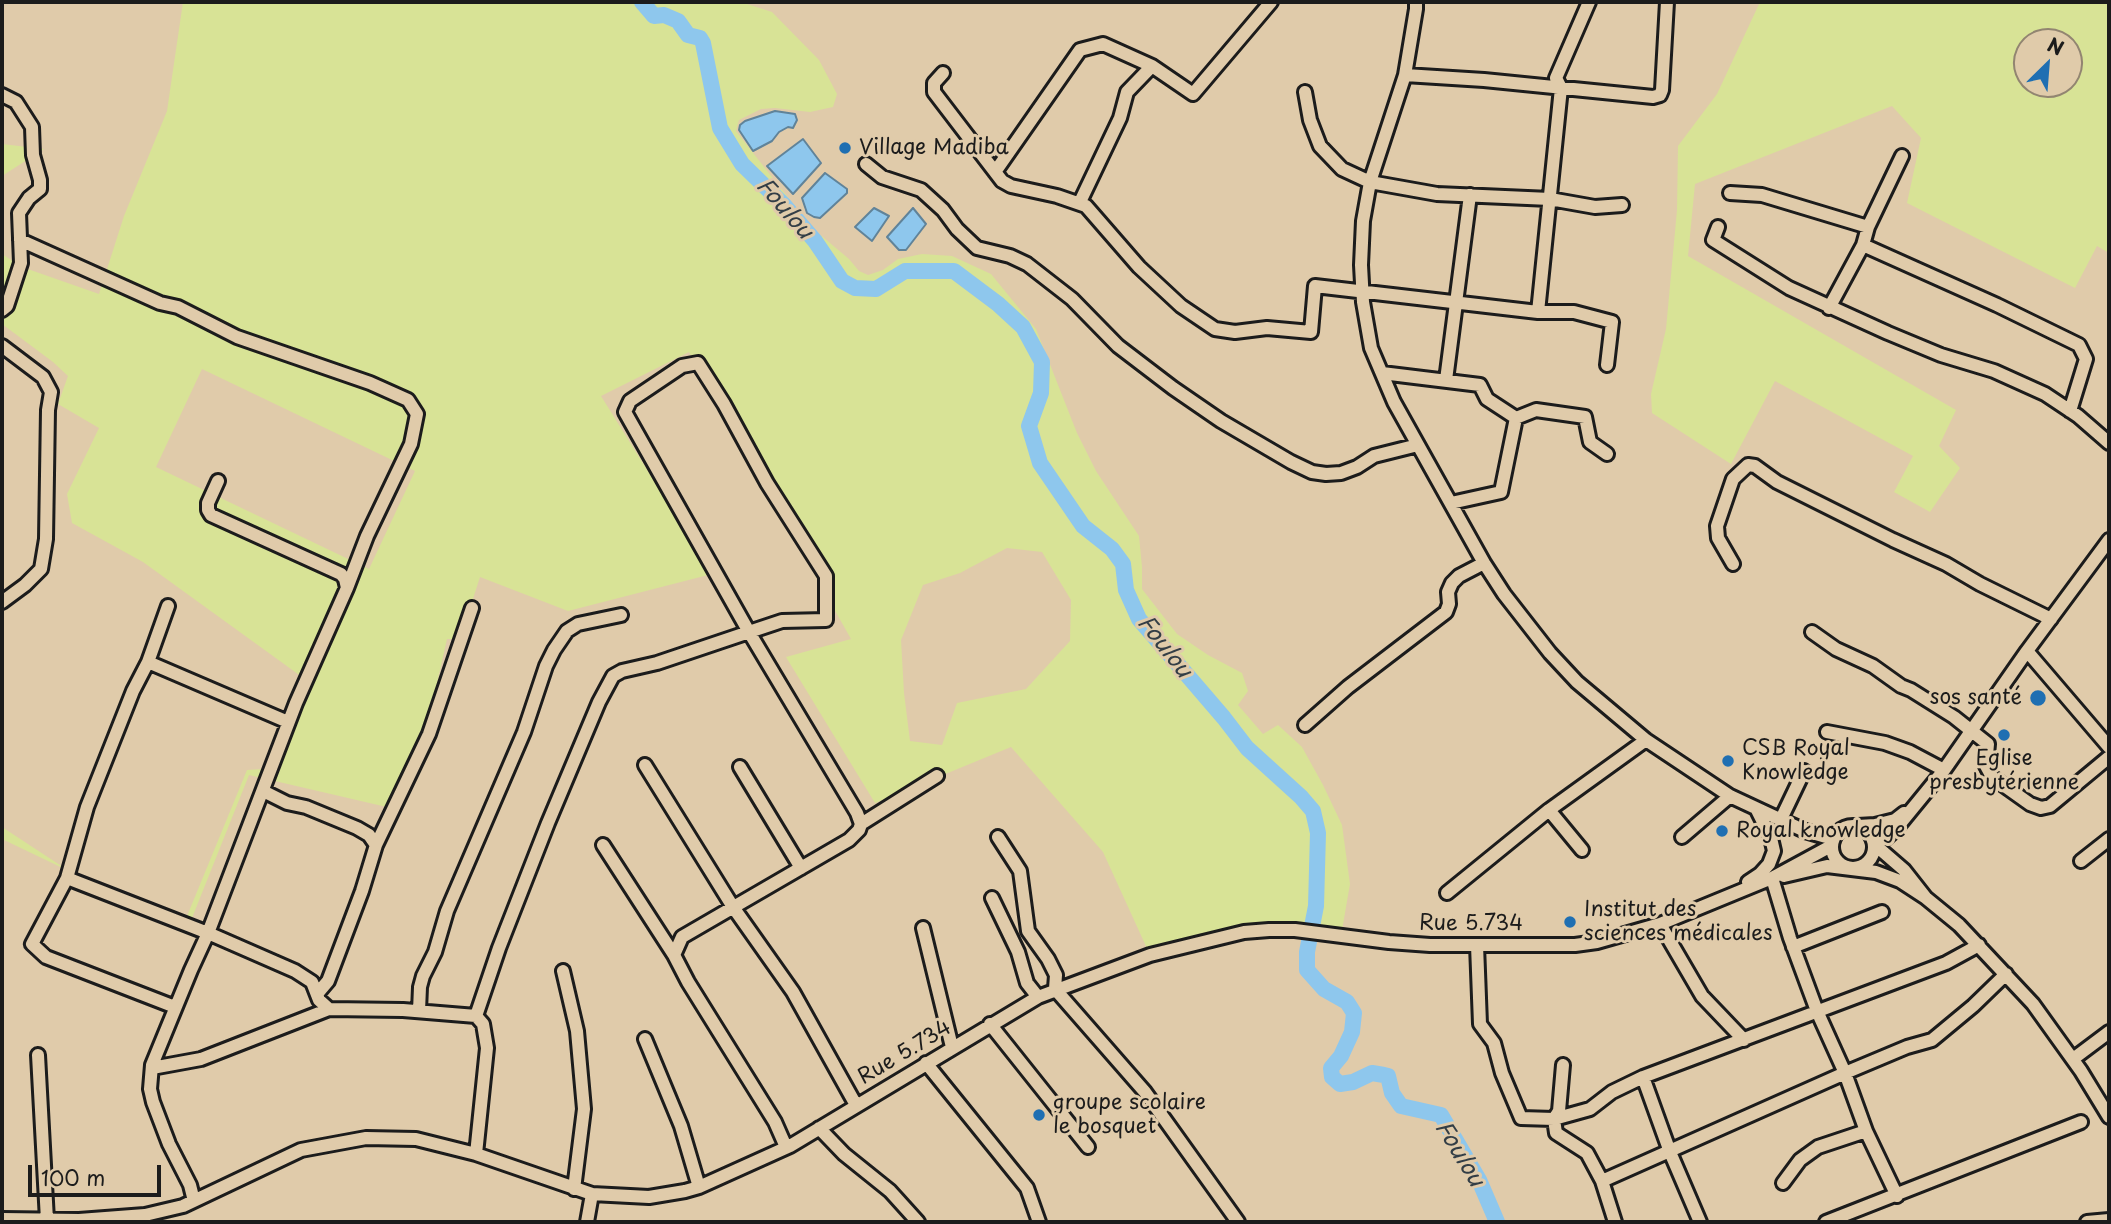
<!DOCTYPE html>
<html>
<head>
<meta charset="utf-8">
<style>
	body { margin:0 }
	#map { position:relative; width:2111px; height:1224px; overflow:hidden; background:#e0cbaa; font-family:"Playpen Sans",sans-serif }
	canvas { display:block }
	.frame { position:absolute; inset:0; border:4px solid #1c1c1c; pointer-events:none }
	.north { position:absolute; left:2013px; top:28px; width:70px; height:70px; box-sizing:border-box; background:#e0cbaa; border:2px solid #928571; border-radius:50%; rotate:25deg; font-size:19px; font-weight:700; line-height:28px; text-align:center; color:#1c1c1c }
	.north::after { content:''; display:block; margin:auto; width:24px; height:32px; background:#1f6fb2; clip-path:polygon(50% 0,100% 100%,50% 72%,0 100%) }
	.scale { position:absolute; left:28px; top:1165px; width:133px; height:32px; box-sizing:border-box; border:4px solid #1c1c1c; border-top:0; padding-left:9px; font-size:21px; line-height:24px; white-space:nowrap; color:#1c1c1c; -webkit-text-stroke:5px #e0cbaa; paint-order:stroke }
</style>
</head>
<body>
<div id="map">
<canvas width="2111" height="1224"></canvas>
<div class="frame"></div>
<div class="north">N</div>
<div class="scale">100 m</div>
</div>
<script>
const context = document.querySelector('canvas').getContext('2d');
context.lineJoin = 'round';
function paint(path, color) { context.fillStyle = color; context.fill(path, 'evenodd'); }
const poly = rows => new Path2D(rows.map(r => 'M' + r).join(''));
function trace(path, color, width, dash) { context.strokeStyle = color; context.lineWidth = width; context.lineCap = dash ? 'butt' : 'round'; context.setLineDash(dash || []); context.stroke(path); }
function drawText(font, color, halo, rows, align = 'center') {
  context.font = font + ' "Playpen Sans",sans-serif'; context.lineWidth = 6; context.setLineDash([]); context.textBaseline = 'middle'; context.strokeStyle = halo; context.fillStyle = color; for (const [text, x, y, turn = 0] of rows) {
    context.save(); context.translate(x, y); context.rotate((+turn || 0) * Math.PI / 180); context.textAlign = isNaN(turn) ? turn : align; if (halo) context.strokeText(text, 0, 0); context.fillText(text, 0, 0); context.restore();
  }
}
const green = poly([
	[183,2,716,2,747,4,772,12,819,60,837,94,833,107,810,112,775,108,761,109,739,120,736,131,811,227,849,259,859,271,868,275,883,270,898,259,922,254,952,256,991,274,1036,329,1077,433,1096,471,1139,536,1142,567,1142,589,1177,634,1208,655,1242,673,1248,691,1238,705,1263,734,1278,725,1302,747,1323,785,1342,825,1350,884,1341,936,1269,930,1150,955,1103,852,1011,747,875,803,786,657,851,639,689,352,601,396,712,574,568,611,480,577,460,639,447,639,423,745,391,808,249,775,188,928,2,839,2,827,66,869,185,921,247,770,278,768,302,677,143,562,72,523,67,494,99,428,58,404,68,376,53,362,2,324,2,254,22,267,99,294,124,216,167,111],
	[202,369,415,471,369,569,156,467],
	[1007,548,1042,552,1071,600,1070,641,1026,689,957,703,942,745,910,741,904,693,901,640,923,585,960,573],
	[1760,2,2109,2,2109,253,2097,246,2075,288,1907,203,1921,138,1892,106,1695,184,1688,256,1956,410,1939,446,1960,468,1930,512,1894,492,1913,456,1775,381,1731,464,1652,413,1651,394,1666,329,1677,210,1678,146,1717,94],
	[2027,42,2069,42,2069,84,2027,84],
	[2,144,44,149,2,176]
]);
const water = poly([
	[775,111,795,114,797,120,793,128,788,127,779,132,772,141,753,151,739,130,740,125,745,121,775,111],
	[803,139,821,163,793,194,767,166,803,139],
	[825,173,847,189,847,193,820,218,814,217,807,213,802,198,825,173],
	[874,208,889,216,872,241,855,227,874,208],
	[913,208,926,224,906,250,899,250,887,237,913,208]
]);
const river = poly([
	[642,2,654,16,664,15,678,21,688,35,700,38,703,43,720,128,742,164,784,205,815,241,842,281,855,288,876,289,905,271,954,271,998,304,1023,327,1042,362,1041,393,1029,426,1040,463,1083,526,1112,549,1123,564,1126,590,1139,619,1224,718,1247,748,1301,797,1313,811,1318,833,1316,906,1307,952,1307,970,1324,989,1347,1002,1354,1013,1352,1032,1341,1056,1331,1068,1332,1077,1340,1084,1353,1082,1372,1073,1384,1075,1388,1076,1392,1093,1401,1106,1441,1115,1479,1180,1497,1222]
]);
const minor = poly([
	[1416,2,1416,9,1405,75,1370,182,1363,221,1361,265,1363,302,1371,348,1394,402,1484,563,1504,594,1550,653,1577,682,1646,740,1730,796,1805,831,1833,839],
	[943,73,934,83,934,92,1002,181,1011,186,1057,196,1086,206,1139,267,1181,306,1215,329,1235,332,1267,328,1311,332,1315,286,1538,312,1574,312,1612,322,1607,365],
	[1405,75,1484,80,1653,97,1660,95,1662,90,1667,2],
	[1305,92,1310,120,1320,146,1342,169,1370,182,1437,194,1550,199,1595,207,1622,205],
	[2,95,16,102,32,127,33,155,40,180,40,189,29,198,19,213,21,263,7,306,2,310],
	[866,164,882,177,921,190,943,210,957,229,977,248,1010,256,1027,264,1072,299,1118,346,1173,388,1221,421,1291,462,1312,472,1326,474,1341,473,1357,467,1374,456,1418,445],
	[995,172,1080,50,1103,44,1152,66,1193,94,1271,2],
	[1730,193,1762,195,1868,227],
	[1080,202,1120,118,1127,92,1152,66],
	[1718,227,1713,240,1789,288,1888,333,1941,355,1994,371,2045,394,2078,416,2109,443],
	[20,240,160,303,178,307,237,337,370,383,408,400,417,414,411,444,367,536,347,588,296,703,208,933,191,970,152,1065,150,1089,153,1102,169,1144,190,1185,194,1201],
	[1863,245,1997,305,2079,345,2086,359,2070,411],
	[1829,308,1863,245,1868,227,1902,156],
	[1538,312,1561,88,1556,78,1589,2],
	[2,346,43,377,51,392,48,410,46,539,41,569,25,585,2,602],
	[1382,373,1480,385,1487,399,1516,418],
	[1446,380,1470,195],
	[218,481,208,503,208,510,211,515,341,574,345,579,347,588],
	[1451,503,1501,492,1516,418,1536,410,1585,417,1590,442,1607,454],
	[1733,564,1718,538,1717,526,1733,479,1748,465,1755,466,1777,482,1893,540,1946,564,1980,584,2051,619],
	[168,606,148,662,133,691,87,807,67,878,208,933,295,971,312,982,319,1000,329,1009,403,1010,476,1016,483,1024,487,1048,476,1154],
	[1812,632,1836,649,1873,666,1901,686,1911,690,1954,717,1988,744,1986,766,1992,777,2030,804,2041,808,2050,806,2109,757],
	[2027,651,2109,747],
	[148,662,288,722],
	[1305,725,1348,687,1446,612,1449,604,1448,592,1452,583,1459,576,1484,563],
	[1827,732,1885,743,1910,752,1944,770],
	[645,765,733,907,793,992,856,1105],
	[740,767,801,868],
	[263,791,287,803,306,807,357,828,369,835,376,845],
	[1782,817,1804,771],
	[861,824,937,776],
	'1832 847a21 21 0 1 1 42 0a21 21 0 1 1-42 0Z',
	[1858,826,1875,825,1895,820,1904,813],
	[998,837,1020,871,1028,931,1048,959,1056,975,1055,989,1145,1092,1238,1222],
	[1682,837,1730,796],
	[603,845,674,955,688,982,775,1122,786,1147],
	[1582,850,1549,810,1646,740],
	[2081,861,2109,839],
	[1784,876,1827,866,1876,872,1900,881,1926,898,1959,925,2033,1004,2081,1071,2109,1117],
	[67,878,32,944,46,957,175,1007],
	[1772,878,1790,938,1817,1011,1845,1073,1866,1131,1897,1196],
	[1748,882,1760,874,1769,864,1774,851,1771,838,1757,810],
	[1447,893,1549,810],
	[992,898,1018,952,1027,983,1038,997],
	[1926,898,1904,870,1874,844,1886,838,1895,830,1944,770,2027,651,2109,540],
	[1660,924,1702,996,1744,1040],
	[923,928,952,1047],
	[1477,945,1480,1024,1494,1043,1502,1073,1521,1118,1554,1119,1590,1109,1612,1092,1643,1077,1946,963,1979,945],
	[1793,947,1882,912],
	[563,971,577,1031,584,1109,574,1189],
	[317,994,328,981,362,891,376,845,429,734,472,608],
	[419,1011,420,987,423,976,435,952,447,911,524,732,546,666,554,650,567,631,578,624,621,615],
	[476,1016,499,948,548,823,599,702,613,676,622,671,657,663,749,632,782,621,826,620,826,576,767,483,724,404,698,363,682,366,630,401,625,412,749,632,857,813,861,824,859,830,849,840,682,937,674,955],
	[990,1024,1088,1147],
	[645,1039,681,1126,699,1187],
	[38,1055,47,1220],
	[2073,1059,2109,1032],
	[926,1063,1027,1188,1039,1222],
	[1563,1065,1559,1111,1554,1119,1556,1133,1587,1153,1602,1181,1615,1222],
	[152,1068,201,1059,329,1009],
	[1643,1077,1670,1152,1700,1222],
	[819,1128,844,1154,890,1191,918,1222],
	[1602,1181,1845,1073,1907,1047,1932,1040,1973,1006,2006,974],
	[1783,1183,1800,1160,1818,1147,1866,1131],
	[2,1219,79,1220,145,1215,183,1206,301,1150,366,1138,416,1139,476,1154,592,1194,649,1197,685,1191,699,1187,790,1146,1038,997,1150,955,1244,932,1269,930,1295,930,1389,942,1430,945,1575,945,1597,942,1660,924,1772,878,1831,846],
	[587,1222,592,1194],
	[1826,1222,2081,1122],
	[2087,1222,2109,1220]
]);
const markers = [
	[845,148,7,"#1f6fb2"],
	[2038,698,9,"#1f6fb2"],
	[2004,735,7,"#1f6fb2"],
	[1728,761,7,"#1f6fb2"],
	[1722,831,7,"#1f6fb2"],
	[1570,922,7,"#1f6fb2"],
	[1039,1115,7,"#1f6fb2"]
];
const poiNames = [
	["Village Madiba",859,148],
	["sos santé",2022,698,"right"],
	["CSB Royal",1742,749],
	["Knowledge",1742,773],
	["Eglise",2004,759,"center"],
	["presbytérienne",2004,783,"center"],
	["Royal knowledge",1736,831],
	["Institut des",1584,910],
	["sciences médicales",1584,934],
	["groupe scolaire",1053,1103],
	["le bosquet",1053,1127]
];
const streetNames = [
	["Rue 5.734",1471,924],
	["Rue 5.734",905,1053,-31]
];
const waterNames = [
	["Foulou",784,209,49],
	["Foulou",1164,647,52],
	["Foulou",1459,1154,59]
];
paint(green, '#d8e396');
paint(water, '#8ec7ed');
trace(water, '#608399', 2);
trace(river, '#8ec7ed', 16);
trace(minor, '#1c1c1c', 18);
trace(minor, '#e0cbaa', 12);
for (const [x, y, r, color] of markers) { const dot = new Path2D(); dot.arc(x, y, r, 0, 2 * Math.PI); context.fillStyle = color; context.fill(dot); trace(dot, '#e0cbaa', 2.5); }
drawText('21px', '#1c1c1c', '#e0cbaa', poiNames, 'left');
drawText('21px', '#1c1c1c', '#e0cbaa', streetNames);
drawText('italic 23px', '#333e46', '#e0cbaa', waterNames);
</script>
</body>
</html>
